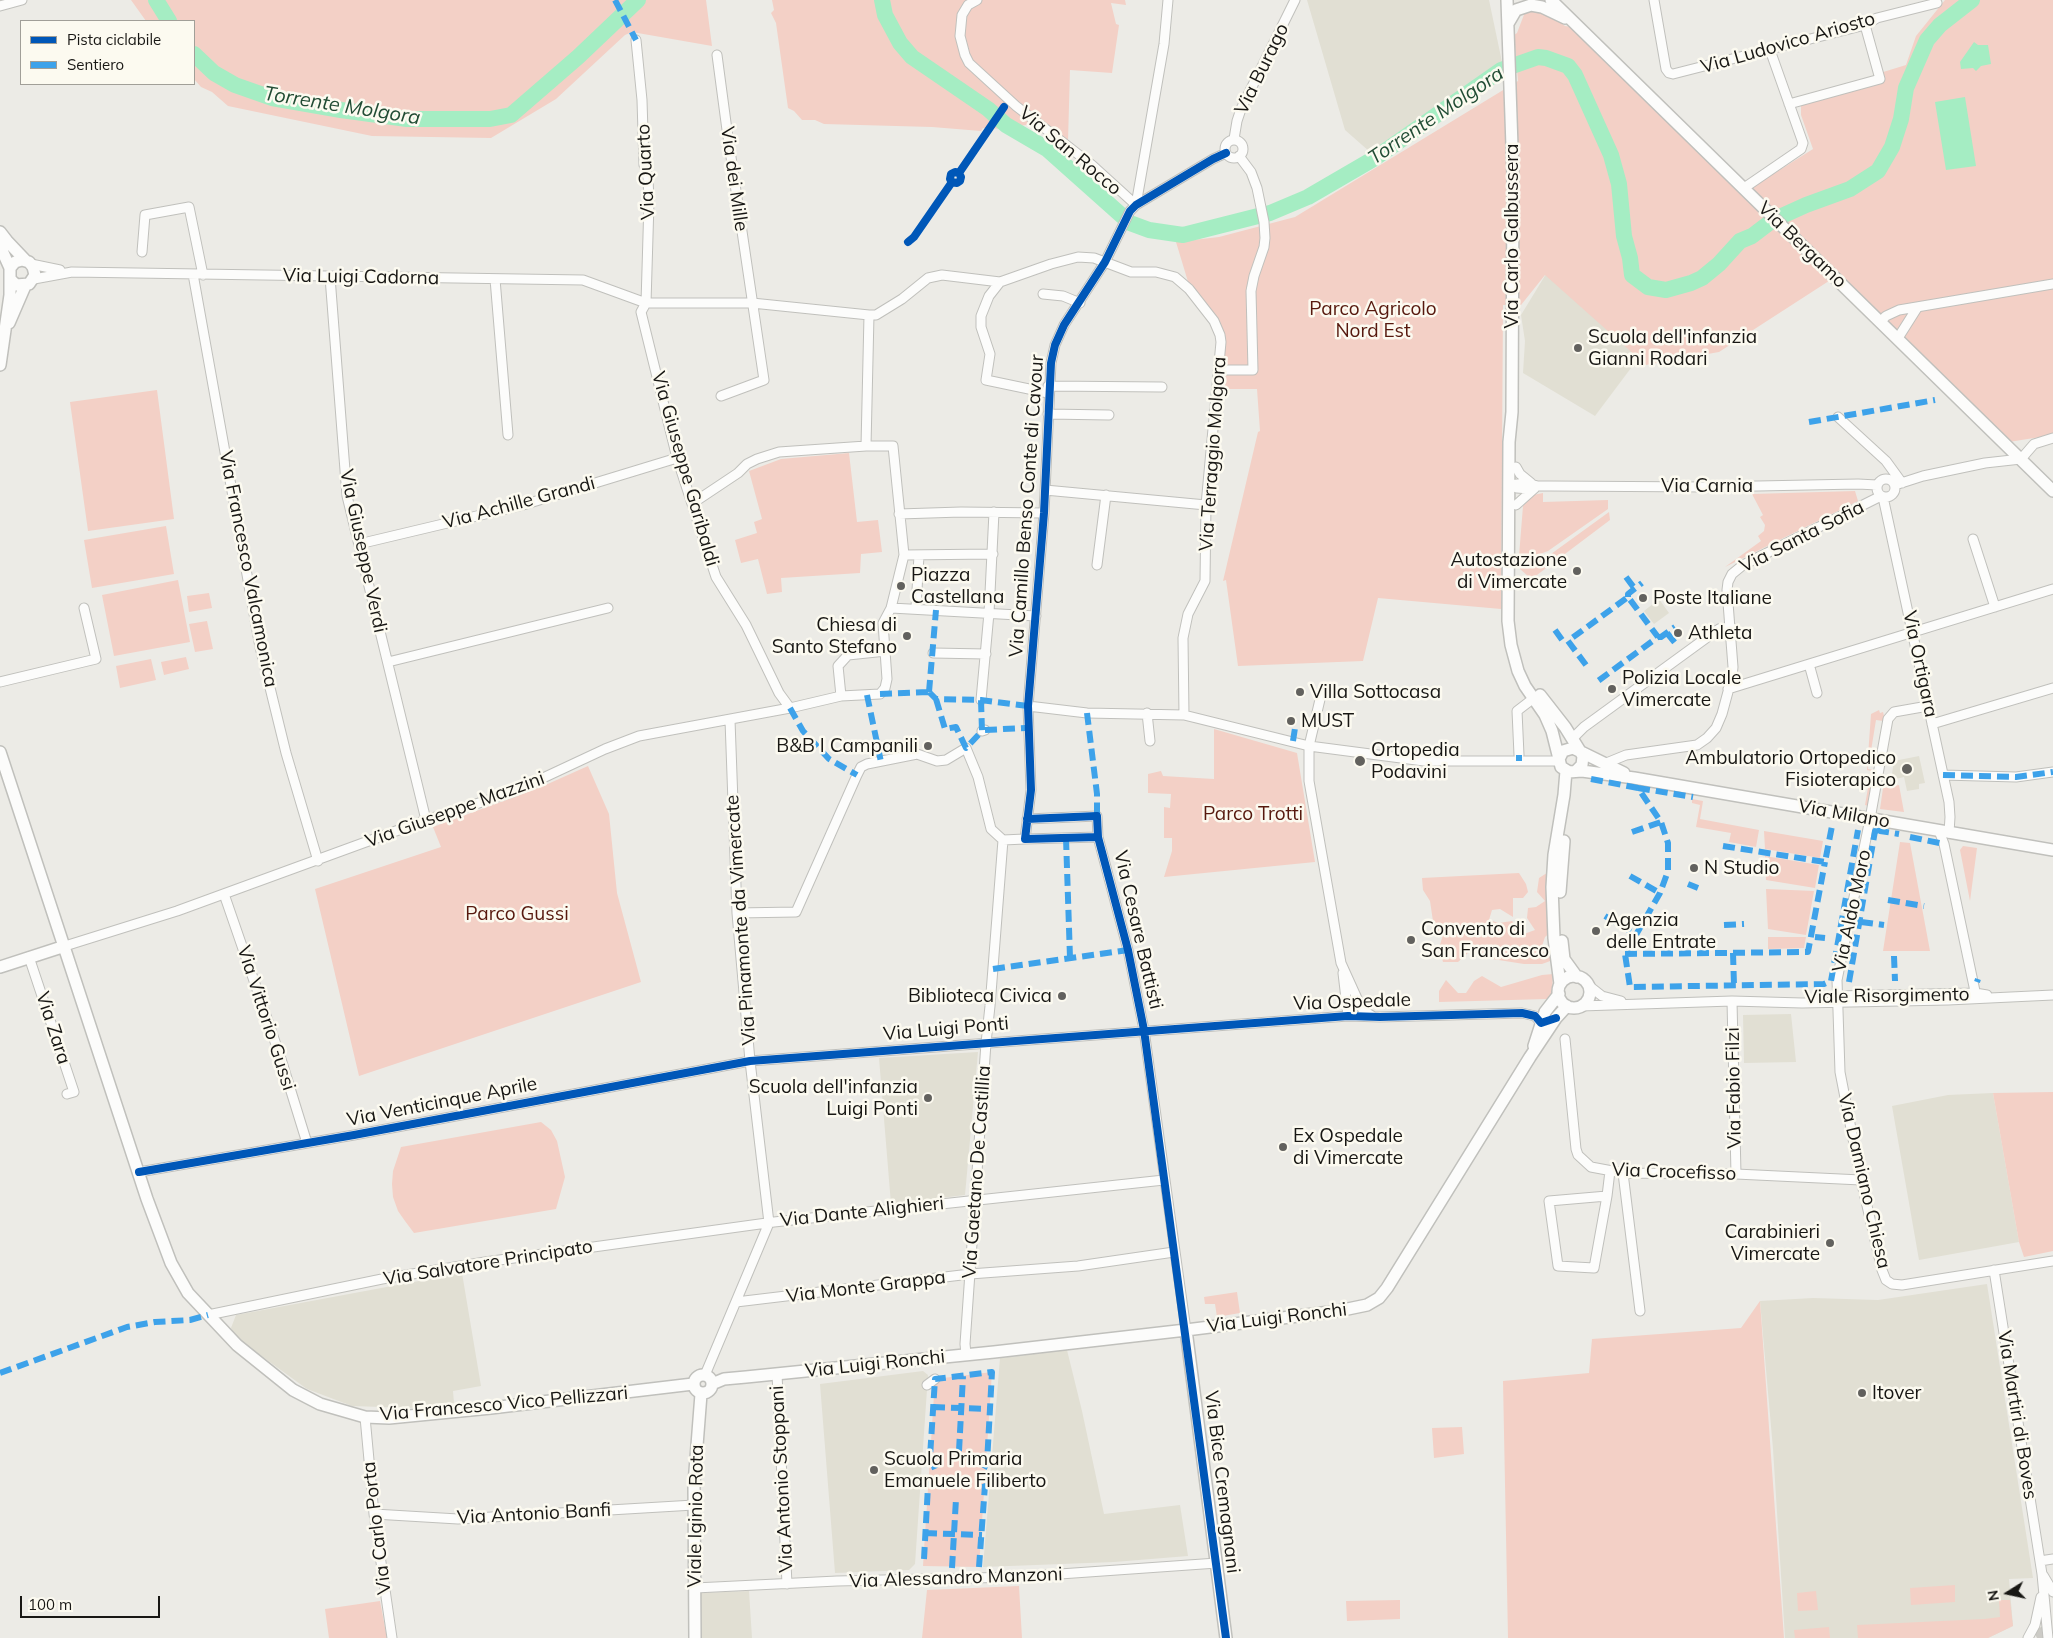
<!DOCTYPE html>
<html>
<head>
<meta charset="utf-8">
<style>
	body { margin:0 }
	#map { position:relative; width:2053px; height:1638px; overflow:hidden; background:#ecebe6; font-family:Mulish,sans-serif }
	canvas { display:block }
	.legend { position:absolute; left:20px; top:20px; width:175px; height:65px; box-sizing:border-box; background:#fcfaf0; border:1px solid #a19f98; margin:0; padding:6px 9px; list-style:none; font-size:15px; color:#181714 }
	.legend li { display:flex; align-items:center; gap:10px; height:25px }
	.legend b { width:25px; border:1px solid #a19f98 }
	.north { position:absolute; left:1983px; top:1568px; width:50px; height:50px; -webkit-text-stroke:4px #fcfaf0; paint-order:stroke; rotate:260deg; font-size:14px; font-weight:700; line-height:20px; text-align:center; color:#181714 }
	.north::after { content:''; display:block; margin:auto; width:18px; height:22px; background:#181714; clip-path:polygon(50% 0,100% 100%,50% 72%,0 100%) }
	.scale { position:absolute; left:20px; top:1596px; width:140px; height:22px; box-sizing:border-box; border:2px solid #181714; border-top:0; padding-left:6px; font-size:15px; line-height:18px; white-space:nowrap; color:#181714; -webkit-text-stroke:4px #fcfaf0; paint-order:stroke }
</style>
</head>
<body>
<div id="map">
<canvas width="2053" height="1638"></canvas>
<ul class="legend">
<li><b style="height:6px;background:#0057b8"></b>Pista ciclabile</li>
<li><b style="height:6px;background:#3da2ea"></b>Sentiero</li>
</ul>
<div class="north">N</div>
<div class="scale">100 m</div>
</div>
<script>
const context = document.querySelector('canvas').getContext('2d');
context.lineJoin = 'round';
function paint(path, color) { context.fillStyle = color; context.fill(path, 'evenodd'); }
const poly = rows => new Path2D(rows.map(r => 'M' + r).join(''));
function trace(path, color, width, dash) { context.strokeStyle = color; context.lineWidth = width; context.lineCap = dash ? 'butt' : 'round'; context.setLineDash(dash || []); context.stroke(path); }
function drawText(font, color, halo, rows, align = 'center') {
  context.font = font + ' Mulish,sans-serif'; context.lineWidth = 5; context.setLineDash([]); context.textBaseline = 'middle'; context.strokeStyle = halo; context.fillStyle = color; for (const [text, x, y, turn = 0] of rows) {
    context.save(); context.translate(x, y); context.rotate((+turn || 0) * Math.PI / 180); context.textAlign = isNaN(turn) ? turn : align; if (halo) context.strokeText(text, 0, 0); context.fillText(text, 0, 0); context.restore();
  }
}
const built = poly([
	[1307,0,1489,0,1502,62,1370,152,1345,130],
	[1546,274,1640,356,1595,416,1523,373,1525,341,1521,315],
	[1659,599,1669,613,1654,624,1644,611],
	[1919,756,1925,783,1919,784,1919,789,1907,791,1904,777,1891,780,1894,761],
	[1791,1014,1796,1062,1744,1063,1743,1015],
	[978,1052,965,1195,891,1204,879,1058],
	[1993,1093,2019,1242,1919,1260,1892,1106,1948,1095],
	[462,1273,481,1386,453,1391,454,1403,410,1408,352,1406,307,1389,234,1336,231,1328,236,1315],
	[1987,1284,2033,1578,2009,1579,2013,1626,1988,1638,1785,1638,1773,1449,1760,1301,1813,1298,1878,1300],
	[1067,1350,1082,1411,1104,1514,1180,1505,1188,1556,1114,1562,983,1567,1000,1358],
	[923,1371,928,1375,915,1564,909,1570,835,1573,820,1384],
	[749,1591,752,1638,700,1638,700,1593]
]);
const green = poly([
	[131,0,706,0,712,46,632,32,625,35,556,99,491,138,372,136,228,106,212,92,201,87,194,79,194,21,146,21],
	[772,0,1125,0,1126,5,1111,3,1116,24,1119,25,1112,73,1070,70,1068,141,1041,122,1005,129,983,128,981,131,932,127,824,124,815,120,802,120,794,111,788,108,776,23,771,13,774,10],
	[1945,0,2053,0,2053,435,1996,444,1832,279,1719,352,1646,365,1545,275,1521,305,1503,305,1501,609,1378,598,1363,661,1238,666,1226,580,1223,581,1258,432,1260,431,1257,389,1221,389,1225,346,1223,332,1217,320,1189,285,1176,242,1219,237,1295,217,1518,81,1514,35,1517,33,1525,12,1528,10,1547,12,1565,26,1572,27,1743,193,1813,149,1801,115,1801,105,1880,83,1880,73,1906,65,1916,36],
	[157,390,174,519,88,531,70,402],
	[849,453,857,522,878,520,882,552,861,554,860,573,781,578,782,592,767,594,758,559,741,563,735,540,757,533,754,522,762,519,749,471,781,459],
	[1855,491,1858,501,1725,567,1761,541,1758,536,1764,531,1765,525,1760,517,1763,515,1752,494],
	[1543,493,1543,502,1608,500,1608,509,1548,551,1540,554,1519,556,1523,506,1533,495],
	[1609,512,1610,520,1537,575,1529,577,1520,569,1519,559,1537,558,1551,554],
	[166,526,174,574,92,588,84,540],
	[178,580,190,642,114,656,102,595],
	[209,593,212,608,189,612,187,596],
	[207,621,213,649,195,652,189,624],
	[186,657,189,669,164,675,161,662],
	[151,659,156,680,120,688,116,666],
	[1879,710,1880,713,1883,712,1884,716,1883,721,1876,720,1870,757,1877,758,1876,760,1869,759,1868,769,1874,770,1874,772,1868,806,1865,805,1871,771,1867,770,1871,714],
	[1214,729,1297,753,1315,862,1164,877,1172,851,1172,838,1164,838,1164,807,1170,808,1171,794,1148,793,1148,774,1161,771,1163,776,1214,779],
	[588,766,609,814,617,893,641,982,359,1076,315,889,441,847,433,827,541,787],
	[1899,785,1904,812,1880,809,1883,788],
	[1692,799,1703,801,1700,819,1759,830,1756,847,1729,842,1731,833,1696,827,1700,805,1692,803],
	[1764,831,1823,841,1820,858,1765,849],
	[1900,842,1910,843,1930,951,1883,951],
	[1963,846,1977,848,1970,901,1960,850],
	[1765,856,1819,865,1815,888,1766,880],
	[1550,871,1552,931,1545,937,1542,946,1542,951,1548,954,1553,960,1542,964,1524,964,1486,958,1479,951,1469,952,1458,962,1443,962,1439,948,1443,935,1434,928,1430,901,1423,890,1422,878,1519,873,1526,884,1528,892,1523,898,1513,898,1513,917,1500,909,1492,910,1489,920,1499,923,1512,921,1524,934,1535,930,1527,918,1528,908,1536,907,1545,901,1537,892,1539,878],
	[1766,889,1814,891,1806,935,1768,929],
	[1768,937,1806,937,1804,948,1768,949],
	[1553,974,1552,994,1547,999,1439,1002,1439,991,1446,980,1458,993,1466,993,1474,981,1482,976,1501,987,1542,975],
	[2053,1092,2053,1251,2024,1257,2019,1242,1993,1093],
	[541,1122,551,1130,557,1141,565,1177,556,1209,414,1233,405,1221,398,1211,393,1197,392,1184,393,1171,401,1147],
	[1237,1292,1240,1313,1217,1317,1215,1304,1205,1304,1204,1297],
	[1760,1301,1784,1638,1508,1638,1503,1381,1589,1373,1592,1339,1741,1328],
	[992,1372,979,1567,923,1566,935,1379],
	[1462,1427,1464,1454,1434,1458,1432,1428],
	[1955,1585,1955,1602,1911,1605,1910,1588],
	[1019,1586,1022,1638,922,1638,927,1590],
	[1816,1591,1818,1610,1798,1611,1797,1593],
	[1400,1600,1400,1619,1347,1621,1346,1601],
	[1999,1600,2010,1600,2013,1626,1988,1638,1858,1638,1857,1625,1984,1619,2000,1617],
	[380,1601,387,1638,329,1638,325,1609],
	[1829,1627,1830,1638,1795,1638,1794,1630]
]);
const water = poly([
	[1974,42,1978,45,1988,45,1991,64,1981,66,1976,71,1973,68,1961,69,1960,62],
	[1965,97,1976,166,1946,170,1935,102]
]);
const river = poly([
	[156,0,169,21],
	[882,0,885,15,900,43,912,57,988,109,1006,125,1047,149,1130,223,1149,230,1183,235,1270,213,1308,197,1375,158,1501,70,1538,57,1546,58,1568,66,1575,75,1611,155,1619,184,1624,236,1630,258,1632,275,1648,287,1666,290,1691,283,1702,278,1719,264,1740,241,1752,236,1773,220,1806,205,1850,189,1878,171,1892,147,1901,119,1906,88,1927,40,1940,25,1972,0],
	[194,54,214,73,235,85,272,98,341,110,407,119,490,119,511,115,578,57,638,0]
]);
const motorwayTunnel = poly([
	[2037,1638,2053,1630]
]);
const minor = poly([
	[977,0,968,5,962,15,960,36,965,55,969,63,1016,106,1092,165,1136,205],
	[1654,0,1666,69,1669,73,1673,74,1865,25,1877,18,1937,3],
	[0,6,22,0],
	[636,40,642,100,644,165,648,178,649,202,646,303,641,312,677,458,716,577,746,625,779,693,790,708],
	[717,55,727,130,764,380,721,396],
	[1789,104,1880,79,1865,25],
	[1234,139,1237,121,1241,109,1295,0],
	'1225 149a9 9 0 1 1 18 0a9 9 0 1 1-18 0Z',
	[1744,188,1801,149,1803,143,1770,50],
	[1136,205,1164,44,1168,0],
	[142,252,145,215,189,207,203,275],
	[31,264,60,270],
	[193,274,260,647,286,753,318,861],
	[330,277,347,496,426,820],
	[34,279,72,272,583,280,646,303,752,303,869,315,876,315,902,299,928,278,942,275,1000,282,1051,264,1078,257,1094,258,1131,272,1156,272,1175,277,1189,289,1214,321,1220,335,1221,342,1206,505,1205,581,1188,614,1183,638,1184,715],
	[495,279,508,435],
	[1000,282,989,296,981,316,981,327,990,354,986,380,1048,393],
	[1043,294,1063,296,1080,303],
	[1881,321,1886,316,1899,310,2053,284],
	[1898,338,1917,308],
	[1218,370,1253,370,1251,291,1254,276,1264,247,1265,238,1264,222,1257,188,1251,172,1239,156],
	[1048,386,1162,387],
	[1048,414,1109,415],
	[1838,417,1886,461,1902,483],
	[866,446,869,315],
	[1516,467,1520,474,1531,483],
	'1877 488a9 9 0 1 1 18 0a9 9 0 1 1-18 0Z',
	[1509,485,1517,488,1529,489,1538,486,1550,486,1708,487,1858,484,1877,485],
	[1509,485,1526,483,1538,486],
	[1895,485,1923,476,1985,463,2021,459,2034,444,2053,438],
	[1045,490,1206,505],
	[1883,497,1949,802,1950,817,1949,833],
	[1516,505,1535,488],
	[899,514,961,512,1044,513],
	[1973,539,1995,607],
	[359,544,523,505,677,458],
	[904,555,993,554],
	[1097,565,1106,495],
	[891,608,1036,616],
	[916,608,919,555],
	[933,653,986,654],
	[388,662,608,608],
	[1809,664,1817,693],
	[0,682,96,659,84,608],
	[1728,689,2053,589],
	[1322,691,1309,746,1309,781,1341,963,1360,1005,1364,1011,1374,1017],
	[841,696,838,666,848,655,886,651],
	[981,700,989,613,994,512],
	[1028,706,1087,713,1184,715,1309,746,1424,761,1559,761],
	[1928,706,1894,712,1888,719,1870,819,1837,980,1840,1072,1861,1180,1882,1270,1886,1280,1892,1284,1902,1285,2053,1261],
	[1147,713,1150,741],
	[1932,724,2053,688],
	[982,731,985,730],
	[1573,738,1584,727,1713,633,1719,629,1731,627],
	[1519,755,1517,711,1530,701],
	[1604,764,1626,755,1697,745,1707,738,1716,728,1722,714,1732,677,1733,667,1727,590,1728,582,1732,574,1743,565,1881,496],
	[1943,775,2016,777,2053,772],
	[1027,819,1097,816,1098,837,1128,950,1144,1030,1186,1330],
	[1939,831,1944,844,1976,996],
	[1098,837,1025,839,1031,790,1028,706,1044,513,1051,363,1055,345,1064,325,1105,262,1130,211,1136,205,1213,159,1226,153],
	[1003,840,1025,839],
	[224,894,281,1059,307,1143],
	[737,913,796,912,857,775,861,767,867,764,917,754,937,761,946,760,966,748,978,777,991,829,1003,840],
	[65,946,177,911,426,820,513,792,605,749,639,736,790,708,841,696,880,694,885,688,887,679,883,623,891,608,904,555,893,446,866,446,779,452,757,459,747,464,738,473,693,503],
	[29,957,74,1092,67,1094],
	[1343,973,1348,1016],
	[1588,985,1602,996,1621,1001],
	[1835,996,1975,993,1987,995],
	[1732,1001,1736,1174],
	[1581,1006,1732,1001,1802,1003,1948,1000,2053,995],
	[1565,1039,1576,1149,1578,1155,1591,1167,1623,1173,1736,1174,1861,1180],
	[139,1172,354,1135,750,1061,1348,1016,1380,1017,1522,1013,1535,1016,1541,1023,1546,1022],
	[1623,1173,1640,1311],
	[1607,1196,1549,1201,1558,1266,1594,1268,1607,1196,1610,1171],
	[1994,1270,2042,1574,2048,1638],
	[736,1302,970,1274,1078,1266,1174,1252],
	[208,1315,382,1279,485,1262,774,1222,1164,1180],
	[966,1354,965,1344,986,1043,990,1006,1003,840],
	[777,1374,787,1584],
	[705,1375,769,1223,750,1061,737,913,730,720],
	[927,1385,935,1379],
	[365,1417,374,1514,392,1638],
	[374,1514,458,1519,694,1505],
	[2040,1561,2053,1559],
	[2043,1575,2053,1592],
	[695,1588,837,1581,1017,1577,1217,1563],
	[2028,1638,2035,1625,2041,1597]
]);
const tertiary = poly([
	[1507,0,1513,176,1512,412,1509,442,1508,621,1511,645,1518,671,1525,686,1545,715,1552,731,1561,767,1569,772,1582,771,1634,778,2053,850],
	[1551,0,2053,491],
	[1509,22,1516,10,1531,5,1542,7,1565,18],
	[0,232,7,241,26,261],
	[0,246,10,268],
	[9,323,25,286],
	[0,365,10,295,10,268,15,262,22,260,29,262,33,267,35,275,29,284,16,285,10,279],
	[1540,695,1565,727,1583,756,1582,765,1576,771],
	[0,752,147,1199,171,1263,188,1293,237,1345,293,1390,320,1404,365,1417,389,1418,491,1408,693,1384],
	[1559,759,1563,751,1573,748,1624,773],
	[1560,892,1564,841],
	[1562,941,1564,959,1577,977],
	[0,967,65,946],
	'1558 992a16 16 0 1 1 32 0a16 16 0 1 1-32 0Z',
	[1560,984,1554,938,1552,887,1554,855,1564,795,1566,771],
	[1534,1046,1545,1012,1559,994],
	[1186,1330,1226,1638],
	'694 1384a9 9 0 1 1 18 0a9 9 0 1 1-18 0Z',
	[712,1384,724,1379,746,1377,994,1352,1186,1330,1338,1311,1367,1305,1379,1298,1387,1288,1530,1057,1556,1018,1567,1006],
	[695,1638,694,1484,701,1394]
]);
const quiet = poly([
	[615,0,636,40],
	[1809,422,1935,400],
	[1626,577,1635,589],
	[1628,597,1628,594,1642,583],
	[1555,630,1565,644],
	[1667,633,1676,644],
	[1658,637,1661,637,1675,627],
	[1586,665,1568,641,1628,597,1658,637,1598,681,1596,678],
	[929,692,936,699,981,700,1028,706],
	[929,692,936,610],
	[880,694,929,692],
	[867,695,881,762],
	[936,699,945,729,956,727,966,748,982,731,981,700],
	[790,708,803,731,829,759,857,775],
	[1087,713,1097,794,1097,816],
	[985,730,1025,728],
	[1293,741,1295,728],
	[1519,755,1519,761],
	[1943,775,2016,777,2053,772],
	[1591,779,1638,788,1661,822,1668,843,1668,871,1660,893,1625,954,1630,987,1824,984,1831,981,1858,830],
	[1638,788,1693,797],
	[1880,828,1880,831,1899,834],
	[1632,832,1661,822],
	[1910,837,1944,844],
	[1066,838,1070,958],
	[1723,846,1825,862,1832,826],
	[1630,876,1660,893],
	[1688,884,1698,888],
	[1888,900,1924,906],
	[1605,916,1637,935],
	[1861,922,1884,925],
	[1724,925,1744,924],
	[1815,937,1825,938],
	[1733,953,1734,985],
	[1625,954,1808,952,1825,862],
	[1894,956,1895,981],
	[993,969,1128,950],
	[1849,982,1875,831,1880,831],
	[1977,982,1978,979],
	[0,1373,127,1327,155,1322,190,1320,208,1315],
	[933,1407,990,1409],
	[959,1451,963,1376],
	[935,1469,930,1457,935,1379,992,1372,987,1463,983,1470],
	[925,1533,982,1535],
	[924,1559,928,1486,935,1478],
	[979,1567,985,1485,983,1479],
	[952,1568,956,1499]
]);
const cycleway = poly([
	[959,173,955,172,951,174,950,179,952,182,957,183,960,181,961,177,959,173,1004,107],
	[908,242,914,237,952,182],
	[1027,819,1097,816,1098,837,1128,950,1144,1030,1226,1638],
	[1098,837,1025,839,1031,790,1028,706,1044,513,1051,363,1055,345,1064,325,1105,262,1130,211,1136,205,1213,159,1226,153],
	[139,1172,354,1135,750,1061,1348,1016,1380,1017,1522,1013,1535,1016,1541,1023,1556,1018]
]);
const markers = [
	[1578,348,5,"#62615e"],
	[1577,571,5,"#62615e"],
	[901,586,5,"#62615e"],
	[1643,598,5,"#62615e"],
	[1678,633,5,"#62615e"],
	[907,636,5,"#62615e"],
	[1612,689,5,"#62615e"],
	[1300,692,5,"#62615e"],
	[1291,721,5,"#62615e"],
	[928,746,5,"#62615e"],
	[1360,761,6,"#62615e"],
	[1907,769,6,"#62615e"],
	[1694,868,5,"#62615e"],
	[1596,931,5,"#62615e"],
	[1411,940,5,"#62615e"],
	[1062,996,5,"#62615e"],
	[928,1098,5,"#62615e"],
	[1283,1147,5,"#62615e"],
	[1830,1243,5,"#62615e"],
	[1862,1393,5,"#62615e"],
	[874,1470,5,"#62615e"]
];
const streetNames = [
	["Via Ludovico Ariosto",1788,43,-16],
	["Via Burago",1262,69,-64],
	["Via San Rocco",1070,151,40],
	["Via Quarto",646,172,-93],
	["Via dei Mille",734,179,82],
	["Via Carlo Galbussera",1512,236,-90],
	["Via Bergamo",1802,245,44],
	["Via Luigi Cadorna",361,277,1],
	["Via Terraggio Molgora",1213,454,-86],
	["Via Giuseppe Garibaldi",685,469,74],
	["Via Carnia",1707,486],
	["Via Achille Grandi",519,503,-15],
	["Via Camillo Benso Conte di Cavour",1027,506,-86],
	["Via Santa Sofia",1802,537,-27],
	["Via Giuseppe Verdi",363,551,78],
	["Via Francesco Valcamonica",248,569,79],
	["Via Ortigara",1920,664,78],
	["Via Giuseppe Mazzini",455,810,-20],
	["Via Milano",1844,814,10],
	["Via Aldo Moro",1852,911,-78],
	["Via Pinamonte da Vimercate",741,920,-94],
	["Via Cesare Battisti",1138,930,77],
	["Viale Risorgimento",1887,996,-1],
	["Via Ospedale",1352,1002,-2],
	["Via Vittorio Gussi",266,1018,72],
	["Via Zara",53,1028,72],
	["Via Luigi Ponti",946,1029,-5],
	["Via Fabio Filzi",1734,1088,-91],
	["Via Venticinque Aprile",442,1102,-11],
	["Via Gaetano De Castillia",977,1172,-86],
	["Via Crocefisso",1674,1172,2],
	["Via Damiano Chiesa",1864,1181,77],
	["Via Dante Alighieri",862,1212,-6],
	["Via Salvatore Principato",488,1263,-9],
	["Via Monte Grappa",866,1287,-7],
	["Via Luigi Ronchi",1277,1318,-7],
	["Via Luigi Ronchi",875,1364,-6],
	["Via Francesco Vico Pellizzari",504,1404,-5],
	["Via Martiri di Boves",2017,1415,81],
	["Via Antonio Stoppani",782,1479,-93],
	["Via Bice Cremagnani",1222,1482,83],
	["Via Antonio Banfi",534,1514,-3],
	["Viale Iginio Rota",696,1516,-89],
	["Via Carlo Porta",377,1528,-97],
	["Via Alessandro Manzoni",956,1578,-2]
];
const parkNames = [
	["Parco Agricolo",1373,309],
	["Nord Est",1373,331],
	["Parco Trotti",1253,814],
	["Parco Gussi",517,914]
];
const poiNames = [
	["Scuola dell'infanzia",1588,337],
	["Gianni Rodari",1588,359],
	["Autostazione",1567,560,"right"],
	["di Vimercate",1567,582,"right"],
	["Piazza",911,575],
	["Castellana",911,597],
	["Poste Italiane",1653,598],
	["Chiesa di",897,625,"right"],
	["Santo Stefano",897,647,"right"],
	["Athleta",1688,633],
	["Polizia Locale",1622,678],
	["Vimercate",1622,700],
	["Villa Sottocasa",1310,692],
	["MUST",1301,721],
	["B&B I Campanili",918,746,"right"],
	["Ortopedia",1371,750],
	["Podavini",1371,772],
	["Ambulatorio Ortopedico",1896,758,"right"],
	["Fisioterapico",1896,780,"right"],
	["N Studio",1704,868],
	["Agenzia",1606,920],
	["delle Entrate",1606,942],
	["Convento di",1421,929],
	["San Francesco",1421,951],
	["Biblioteca Civica",1052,996,"right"],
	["Scuola dell'infanzia",918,1087,"right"],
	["Luigi Ponti",918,1109,"right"],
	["Ex Ospedale",1293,1136],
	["di Vimercate",1293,1158],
	["Carabinieri",1820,1232,"right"],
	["Vimercate",1820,1254,"right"],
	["Itover",1872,1393],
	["Scuola Primaria",884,1459],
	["Emanuele Filiberto",884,1481]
];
const waterNames = [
	["Torrente Molgora",342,106,9],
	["Torrente Molgora",1436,116,-34]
];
paint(built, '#e1dfd3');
paint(green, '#f3d0c6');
paint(water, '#a5edc3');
trace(river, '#a5edc3', 16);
trace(motorwayTunnel, '#cccbc6', 16, [16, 8]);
trace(minor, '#c0c0bc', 11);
trace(tertiary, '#c0c0bc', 14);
trace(minor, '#fcfcfb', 9);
trace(tertiary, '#fcfcfb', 11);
trace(quiet, '#3da2ea', 6, [12, 6]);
trace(cycleway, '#0057b8', 8);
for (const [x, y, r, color] of markers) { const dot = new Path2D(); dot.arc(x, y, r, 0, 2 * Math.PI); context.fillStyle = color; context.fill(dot); trace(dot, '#fcfaf0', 2); }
drawText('19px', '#181714', '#fcfaf0', streetNames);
drawText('19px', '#57190e', '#fcfaf0', parkNames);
drawText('19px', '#181714', '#fcfaf0', poiNames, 'left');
drawText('italic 20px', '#214c34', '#fcfaf0', waterNames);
</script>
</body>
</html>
